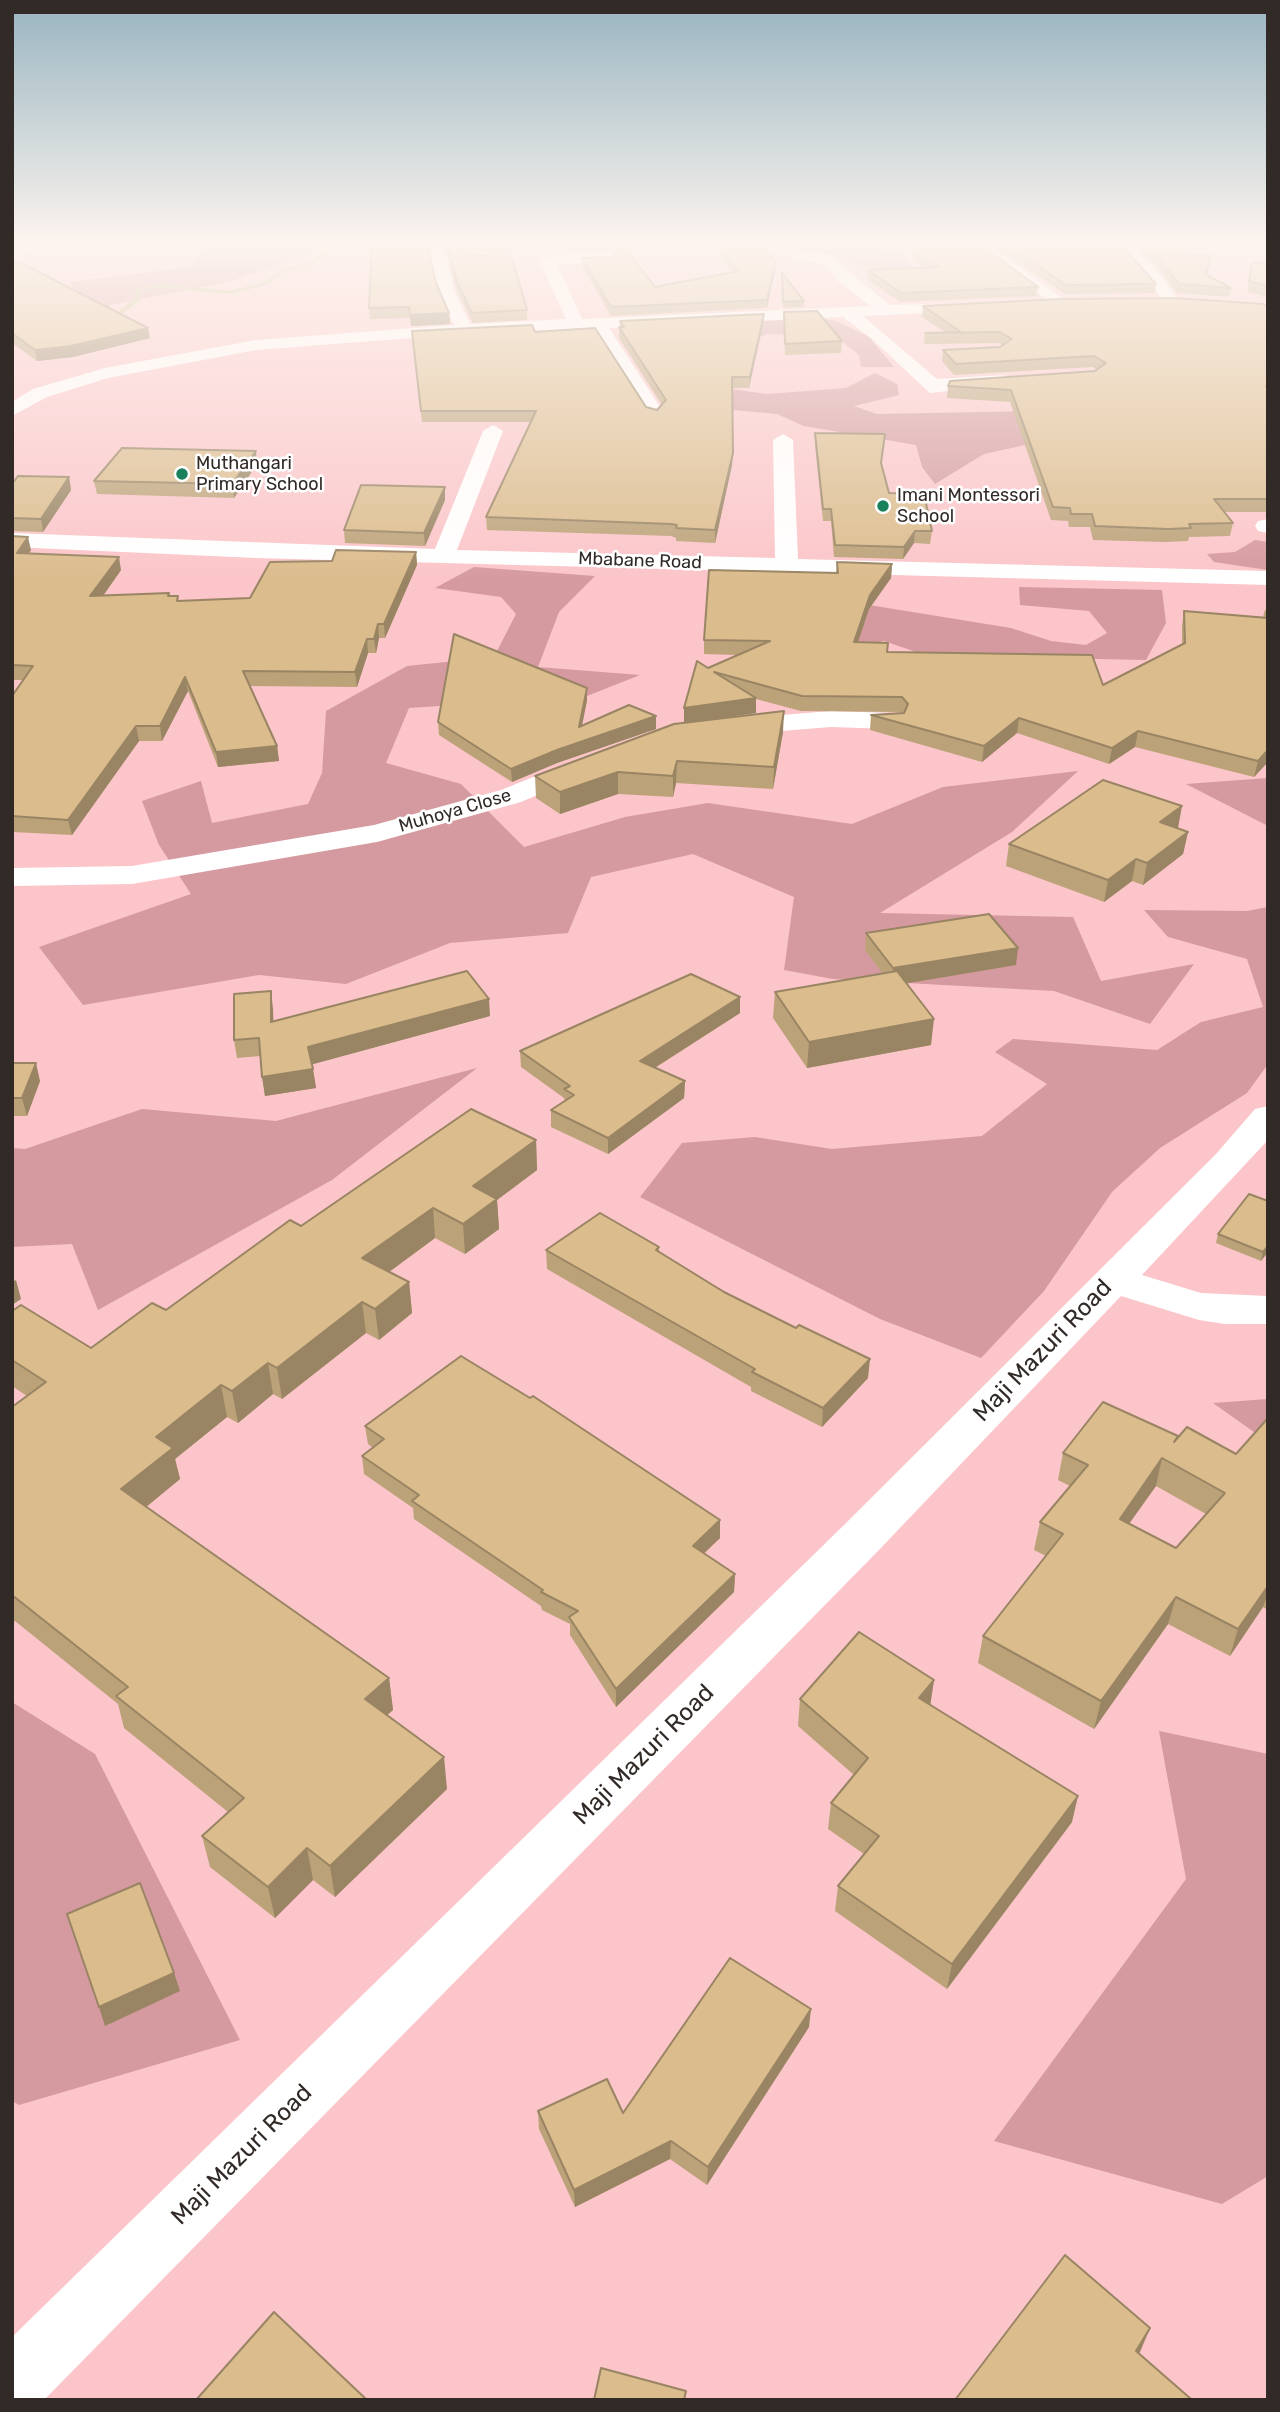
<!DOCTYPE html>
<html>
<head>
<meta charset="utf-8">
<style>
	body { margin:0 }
	#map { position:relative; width:1280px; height:2412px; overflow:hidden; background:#fae7db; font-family:Rubik,sans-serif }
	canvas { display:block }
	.frame { position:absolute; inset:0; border:14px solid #312a26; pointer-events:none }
</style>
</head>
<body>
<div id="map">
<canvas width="1280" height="2412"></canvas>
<div class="frame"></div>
</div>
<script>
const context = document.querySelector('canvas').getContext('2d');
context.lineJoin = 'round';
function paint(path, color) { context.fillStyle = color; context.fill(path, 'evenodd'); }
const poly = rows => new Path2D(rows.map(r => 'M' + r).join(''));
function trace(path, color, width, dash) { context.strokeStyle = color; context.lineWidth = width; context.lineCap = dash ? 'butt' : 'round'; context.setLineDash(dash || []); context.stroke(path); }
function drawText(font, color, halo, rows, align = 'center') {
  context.font = font + ' Rubik,sans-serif'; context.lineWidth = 5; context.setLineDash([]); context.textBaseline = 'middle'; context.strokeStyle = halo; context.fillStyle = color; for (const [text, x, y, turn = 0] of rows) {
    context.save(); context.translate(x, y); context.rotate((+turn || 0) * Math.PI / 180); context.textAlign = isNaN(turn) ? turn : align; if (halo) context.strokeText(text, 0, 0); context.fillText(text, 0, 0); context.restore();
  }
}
const green = poly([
	[59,244,1268,244,1268,2400,12,2400,12,257]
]);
const forest = poly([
	[203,244,351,244,324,248,232,281,111,305,77,325,12,304,76,298,70,282,190,267],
	[779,244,870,244,903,253,912,269,882,272,813,250],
	[765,311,837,321,869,337,894,367,861,367,859,355,844,343,826,336,768,334,743,343],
	[875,373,897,384,899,395,854,406,877,414,1035,411,1039,442,984,454,935,484,922,467,916,445,804,426,777,414,677,405,680,382,767,394,846,388],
	[1255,540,1268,542,1268,570,1214,562,1207,554,1235,552],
	[474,567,595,576,559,612,538,667,640,675,587,696,409,708,386,763,461,784,524,847,625,817,708,803,852,824,943,787,1078,771,1012,832,880,913,1073,917,1101,981,1194,964,1150,1024,1054,991,833,979,784,970,794,897,693,854,591,877,568,933,450,943,346,984,259,975,83,1005,39,947,191,894,159,845,142,801,201,781,212,823,308,804,322,773,326,711,407,666,494,657,516,614,501,597,435,588],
	[1019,587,1162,590,1166,623,1146,660,1051,658,945,662,884,641,823,655,869,605,1011,628,1051,641,1086,645,1107,633,1089,611,1020,605],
	[1268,778,1268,826,1186,784],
	[1268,907,1268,1064,1247,1093,1160,1148,1112,1192,1044,1291,981,1358,880,1319,640,1197,682,1143,755,1137,832,1149,982,1136,1047,1084,995,1052,1013,1039,1157,1050,1201,1022,1263,1007,1247,959,1168,937,1144,910,1247,911],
	[477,1068,332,1180,98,1310,72,1244,12,1247,12,1148,25,1149,142,1109,276,1121],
	[1268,1399,1268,1442,1213,1403],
	[12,1702,95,1754,240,2040,19,2105,12,2101],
	[1159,1731,1268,1754,1268,2176,1222,2204,994,2141,1186,1879]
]);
const stream = poly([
	[366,244,373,244,329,254,311,265,285,272,269,284,232,294,163,288,141,290,140,300,122,314,104,317,101,315,118,312,135,298,136,288,163,284,230,291,265,282,281,270,307,263,325,252,366,244]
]);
const minor = poly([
	[26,244,48,244,12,256,12,247,26,244],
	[971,244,987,244,1068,302,1066,305,1054,305,971,244],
	[1114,244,1129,244,1156,269,1179,301,1177,304,1165,304,1145,275,1114,244],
	[437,247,445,252,455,293,470,324,566,319,540,262,556,254,611,252,619,257,611,262,557,264,582,319,870,306,839,282,823,263,800,261,792,256,800,251,828,254,890,305,981,303,981,309,975,311,863,316,937,379,1003,375,1012,380,1003,385,930,393,872,339,843,317,609,328,664,413,655,419,648,417,592,328,464,334,256,350,108,378,47,397,12,416,12,402,33,389,105,368,256,340,454,325,439,293,429,252,437,247],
	[493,425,503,431,457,550,775,558,773,440,783,434,793,440,798,559,1268,571,1268,585,256,558,12,547,12,533,435,549,483,431,493,425],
	[1268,519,1268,533,1258,531,1255,526,1258,521,1268,519],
	[831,711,891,713,900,715,904,721,900,727,891,729,831,727,732,735,723,733,719,727,723,721,732,719,831,711],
	[583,757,593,759,597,765,593,771,521,802,377,842,132,884,12,886,12,868,132,866,374,825,501,790,583,757],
	[1268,1106,1268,1140,1142,1275,1201,1293,1268,1296,1268,1324,1225,1324,1199,1320,1121,1296,877,1552,44,2400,12,2400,12,2337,843,1526,1216,1154,1255,1109,1268,1106]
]);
const wall = poly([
	[446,244,509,244,509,254,470,250,465,254,527,310,527,320,473,323,457,292,446,250],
	[570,244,625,244,628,252,655,287,733,272,720,257,720,249,775,270,767,308,611,316,582,266,582,258,611,257,616,253,611,249,573,251],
	[910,244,979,244,1038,287,1036,296,900,302,867,279,868,270,926,268,912,258,913,250,919,249],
	[991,244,1120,244,1156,284,1155,293,1065,294],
	[1131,244,1145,244,1152,252,1211,256,1210,265,1206,275,1231,288,1229,297,1177,293,1158,267],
	[1252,262,1268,263,1268,297,1247,292],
	[12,264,150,338,73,357,37,361,12,343],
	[782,278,804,301,804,307,783,308],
	[436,283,449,313,450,324,411,326,410,318,370,319,369,308],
	[923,306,1268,307,1268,512,1224,512,1233,523,1230,536,1189,537,1188,541,1165,542,1093,540,1090,527,1069,527,1068,521,1051,520,1010,402,947,398,948,386,1095,371,1097,370,1093,367,954,375,942,361,943,350,1000,347,1003,346,999,343,924,344,925,333,945,332,922,317],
	[784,312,842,341,841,353,785,355],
	[764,314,763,324,749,388,732,388,732,465,715,543,676,541,676,538,671,536,487,530,486,517,531,422,422,422,412,341,535,332,646,407,657,410,662,405,619,338,619,327,620,327,620,321],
	[815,433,882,465,889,493,932,531,930,544,914,543,903,559,834,557,831,521,823,521,815,445],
	[257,464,234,498,97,494,94,481],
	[69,477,71,490,43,532,12,531,12,484],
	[445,487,445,500,425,546,345,543,344,530],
	[12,536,31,550,29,554,121,570,103,596,169,593,170,596,179,601,250,598,332,561,416,552,417,565,385,638,379,638,376,653,368,653,357,687,249,686,277,746,279,761,218,767,188,691,162,741,139,741,72,835,13,832,12,696,23,680,12,680],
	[837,562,892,564,891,578,869,609,858,642,887,652,1103,685,1182,645,1182,626,1184,611,1263,617,1265,610,1268,610,1268,762,1254,777,1135,747,1109,764,1017,733,982,762,870,730,871,715,901,713,901,712,801,711,756,699,756,713,685,723,783,732,773,789,676,783,673,797,618,794,560,814,536,798,535,776,684,723,684,708,708,668,738,655,704,654,704,640,836,573],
	[587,700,582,726,656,716,656,729,557,763,512,782,439,735,438,722],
	[1177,828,1188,832,1183,854,1143,885,1132,881,1104,902,1006,866,1009,844],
	[866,933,1016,965,906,983,931,1045,807,1068,773,1018,775,992,883,974,865,950],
	[740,997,740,1013,655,1068,685,1081,684,1098,608,1154,551,1127,551,1110,565,1101,564,1098,521,1067,520,1051],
	[273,1009,273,1021,490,1016,312,1064,316,1088,265,1096,260,1056,237,1058,234,1040],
	[12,1063,40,1081,27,1116,12,1116],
	[536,1140,537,1170,497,1200,499,1229,465,1254,435,1238,389,1272,409,1282,412,1313,379,1340,366,1333,282,1399,273,1394,238,1423,227,1417,175,1459,180,1479,146,1507,389,1678,393,1710,387,1715,447,1789,335,1897,313,1880,275,1918,210,1867,202,1836,228,1812,124,1728,118,1704,15,1621,12,1623,12,1407,27,1396,12,1386,12,1311,91,1348,166,1310,301,1226],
	[1268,1201,1268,1252,1261,1261,1216,1243,1218,1234],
	[659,1247,659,1252,868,1378,822,1427,751,1391,751,1387,547,1269,546,1250],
	[1268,1418,1268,1610,1263,1607,1230,1656,1168,1624,1094,1729,978,1663,983,1636,1046,1556,1034,1550,1040,1522,1070,1486,1058,1480,1063,1453,1177,1438,1236,1454],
	[1156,1486,1206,1514,1176,1548,1129,1524],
	[365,1426,720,1520,720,1538,704,1554,735,1574,734,1592,616,1707,570,1635,570,1624,542,1610,541,1606,414,1519,413,1508,364,1474,362,1456,373,1448,368,1444],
	[934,1680,930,1704,1072,1822,947,1989,835,1911,838,1886,864,1854,828,1829,831,1803,854,1775,798,1726,800,1699],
	[809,2027,707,2185,670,2159,575,2207,539,2129,538,2111,623,2113]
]);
const shadedWall = poly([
	[465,244,470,244,470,250,459,258,459,248],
	[1211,256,1210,265,1203,283,1205,274],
	[776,262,775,270,767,308,767,300],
	[449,313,450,324,411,326,410,315],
	[764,314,763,324,749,388,750,377],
	[148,328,150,338,73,357,37,361,35,350],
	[256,451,257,464,234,498,232,484],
	[733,453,732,465,715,543,715,530],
	[69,477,71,490,43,532,41,519],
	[445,487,445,500,425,546,424,533],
	[915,531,914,543,903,559,904,547],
	[28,537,31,550,20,567,17,553],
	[416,552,417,565,385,638,384,624],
	[119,557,121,570,93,610,90,596],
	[892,564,891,578,869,609,853,657,854,642,870,595],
	[378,624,379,638,376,653,374,639],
	[367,639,368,653,357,687,355,672],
	[185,677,188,691,162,741,160,726],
	[587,688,587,700,579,740,579,727],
	[756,698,756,713,684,723,684,708],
	[784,711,783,732,773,789,774,767],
	[656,716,656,729,557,763,512,782,511,769,557,750],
	[1019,718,1017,733,982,762,984,746],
	[136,726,139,741,72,835,68,820],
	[1138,731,1135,747,1109,764,1112,748],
	[277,746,279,761,218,767,216,752],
	[1268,750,1268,762,1254,777,1258,761],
	[677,761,676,783,673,797,673,776],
	[618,772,618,794,560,814,560,792],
	[1182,806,1178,828,1155,844,1160,822],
	[1188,832,1183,854,1143,885,1147,863],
	[1136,859,1132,881,1104,902,1108,880],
	[1018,948,1016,965,891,986,893,968],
	[271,991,273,1009,274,1040,271,1022],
	[740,997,740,1013,640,1077,640,1061],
	[489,999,490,1016,310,1065,308,1047],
	[934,1019,931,1045,807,1068,809,1042],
	[36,1063,40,1081,27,1116,22,1098],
	[313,1069,316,1088,265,1096,262,1077],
	[685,1081,684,1098,608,1154,608,1138],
	[536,1140,537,1170,497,1200,499,1229,465,1254,463,1224,473,1186],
	[433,1208,435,1238,366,1289,362,1258],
	[1268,1246,1268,1252,1261,1261,1263,1252],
	[16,1280,21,1299,12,1305,12,1282],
	[409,1282,412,1313,379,1340,375,1309],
	[362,1302,366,1333,282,1399,277,1368],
	[870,1359,868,1378,822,1427,823,1408],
	[268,1363,273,1394,238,1423,232,1391],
	[221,1385,227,1417,175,1459,180,1479,129,1521,121,1489,156,1437],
	[1162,1458,1156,1486,1113,1546,1120,1519],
	[720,1520,720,1538,692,1564,693,1546],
	[735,1574,734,1592,616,1707,616,1689],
	[1268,1586,1268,1593,1263,1607,1230,1656,1238,1629],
	[1176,1597,1168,1624,1094,1729,1101,1701],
	[389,1678,393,1710,369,1731,365,1699],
	[934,1680,930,1707,919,1698],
	[444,1757,447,1789,335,1897,330,1866],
	[1078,1796,1072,1822,947,1989,952,1964],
	[307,1848,313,1880,275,1918,268,1887],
	[174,1973,180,1991,105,2026,99,2007],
	[811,2009,809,2027,707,2185,708,2167],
	[671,2141,670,2159,575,2207,574,2190],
	[1150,2328,1140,2352,1126,2375,1136,2351]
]);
const building = poly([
	[372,244,427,244,436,283,449,313,410,315,409,307,369,308,372,244],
	[447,244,465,244,459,248,464,254,512,258,527,310,472,313,457,282,447,244],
	[614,244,625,244,628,252,655,287,739,271,720,249,764,247,776,262,767,300,611,307,582,258,611,257,621,248,614,244],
	[924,244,979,244,1038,287,901,293,868,270,939,267,913,250,932,248,924,244],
	[1004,244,1120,244,1156,284,1066,285,1004,244],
	[1142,244,1145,244,1152,252,1211,256,1205,274,1231,288,1179,284,1159,258,1142,244],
	[19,262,148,328,71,346,35,350,12,333,12,264,19,262],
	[1252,262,1268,263,1268,286,1249,281,1252,262],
	[782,273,804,301,783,302,782,273],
	[1173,298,1263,304,1268,307,1268,385,1266,386,1268,386,1268,499,1214,499,1233,523,1189,524,1191,528,1168,529,1095,526,1092,514,1071,514,1070,508,1053,507,1011,390,948,386,950,381,1095,371,1106,363,1094,356,956,364,943,350,1000,347,1012,339,1000,332,925,333,961,332,923,306,1061,299,1173,298],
	[817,311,842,341,785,344,784,312,817,311],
	[764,314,750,377,732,377,733,453,715,530,676,528,677,525,671,524,486,517,536,411,421,411,412,331,532,325,535,332,595,328,646,407,657,410,666,400,619,327,624,327,620,321,764,314],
	[815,433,885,434,881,463,889,493,924,494,932,531,915,531,904,547,835,545,831,509,823,509,815,433],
	[122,448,256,451,232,484,94,481,122,448],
	[18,476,69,477,41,519,12,518,12,484,18,476],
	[361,485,445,487,424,533,344,530,361,485],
	[12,536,28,537,17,553,119,557,90,596,169,593,168,596,178,596,177,601,250,598,270,562,332,561,336,550,416,552,384,624,378,624,374,639,367,639,355,672,243,671,277,746,216,752,185,677,160,726,136,726,68,820,12,816,12,696,33,666,12,665,12,536],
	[837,562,892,564,870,595,854,642,888,643,887,652,1092,655,1103,685,1185,643,1184,611,1268,618,1268,750,1258,761,1138,731,1112,748,1019,718,984,746,871,715,904,713,908,704,902,697,802,696,714,672,756,698,684,708,697,661,708,668,770,641,704,640,709,570,838,573,837,562],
	[454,634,587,688,579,727,629,705,656,716,557,750,511,769,438,722,454,634],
	[784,711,774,767,677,761,673,776,618,772,560,792,535,776,674,724,784,711],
	[1103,780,1182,806,1160,822,1188,832,1147,863,1136,859,1108,880,1009,844,1103,780],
	[989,914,1018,948,893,968,866,933,989,914],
	[467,971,489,999,308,1047,313,1069,262,1077,259,1038,234,1040,234,994,271,991,271,1022,467,971],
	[897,971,934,1019,809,1042,775,992,897,971],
	[691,974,740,997,640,1061,685,1081,608,1138,551,1110,574,1095,564,1089,570,1086,520,1051,691,974],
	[12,1063,36,1063,22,1098,12,1098,12,1063],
	[471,1109,536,1140,473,1186,497,1199,463,1224,433,1208,362,1258,409,1282,375,1309,362,1302,277,1368,268,1363,232,1391,221,1385,156,1437,173,1448,121,1489,389,1678,365,1699,444,1757,330,1866,307,1848,268,1887,202,1836,244,1798,116,1696,128,1687,12,1595,12,1407,46,1382,12,1360,12,1311,21,1305,91,1348,152,1303,166,1310,290,1220,301,1226,471,1109],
	[1249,1194,1268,1201,1268,1246,1263,1252,1218,1234,1249,1194],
	[600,1213,659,1247,656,1250,724,1292,796,1328,799,1325,870,1359,823,1408,752,1372,755,1369,546,1250,600,1213],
	[461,1356,530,1398,533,1396,720,1520,693,1546,735,1574,616,1689,569,1617,578,1611,541,1592,543,1590,412,1501,419,1495,362,1456,384,1439,365,1426,461,1356],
	[1103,1402,1178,1436,1174,1442,1187,1427,1236,1454,1268,1418,1268,1586,1238,1629,1176,1597,1101,1701,983,1636,1063,1534,1040,1522,1088,1465,1063,1453,1103,1402],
	[1162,1458,1225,1493,1176,1548,1120,1519,1162,1458],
	[859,1632,934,1680,919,1698,1078,1796,952,1964,838,1886,879,1836,831,1803,868,1758,800,1699,859,1632],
	[140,1883,174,1973,99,2007,67,1914,140,1883],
	[730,1958,811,2009,708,2167,671,2141,574,2190,538,2111,607,2079,623,2113,730,1958],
	[1065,2255,1150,2328,1136,2351,1191,2399,1191,2400,955,2400,1065,2255],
	[274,2312,367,2400,196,2400,274,2312],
	[601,2368,686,2391,684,2400,594,2400,601,2368]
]);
const markers = [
	[182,474,7,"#1b815c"],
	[883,506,7,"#1b815c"]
];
const farPoinames = [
	["Muthangari",196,464],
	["Primary School",196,485],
	["Imani Montessori",897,496],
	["School",897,517]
];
const farStreetnames = [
	["Mbabane Road",640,561,2],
	["Muhoya Close",455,811,-16]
];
const nearStreetnames = [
	["Maji Mazuri Road",1043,1351,-46],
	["Maji Mazuri Road",644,1755,-45],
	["Maji Mazuri Road",242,2155,-45]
];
paint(green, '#fbc5c9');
paint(forest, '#d59a9f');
paint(stream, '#c1b783');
paint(minor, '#fff');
paint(wall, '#bca279');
paint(shadedWall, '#998463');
paint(building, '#dbbc8d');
trace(building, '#998463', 2);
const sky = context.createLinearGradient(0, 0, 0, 581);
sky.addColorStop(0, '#98b5c0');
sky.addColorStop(0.42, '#fdf4ef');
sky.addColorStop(1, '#fdf4ef00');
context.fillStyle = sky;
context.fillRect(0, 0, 1280, 581);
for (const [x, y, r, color] of markers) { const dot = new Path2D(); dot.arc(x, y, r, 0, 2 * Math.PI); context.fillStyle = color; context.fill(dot); trace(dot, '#fff', 2.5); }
drawText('18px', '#312a26', '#fff', farPoinames, 'left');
drawText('18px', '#312a26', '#fff', farStreetnames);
drawText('24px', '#312a26', '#fff', nearStreetnames);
</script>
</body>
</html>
